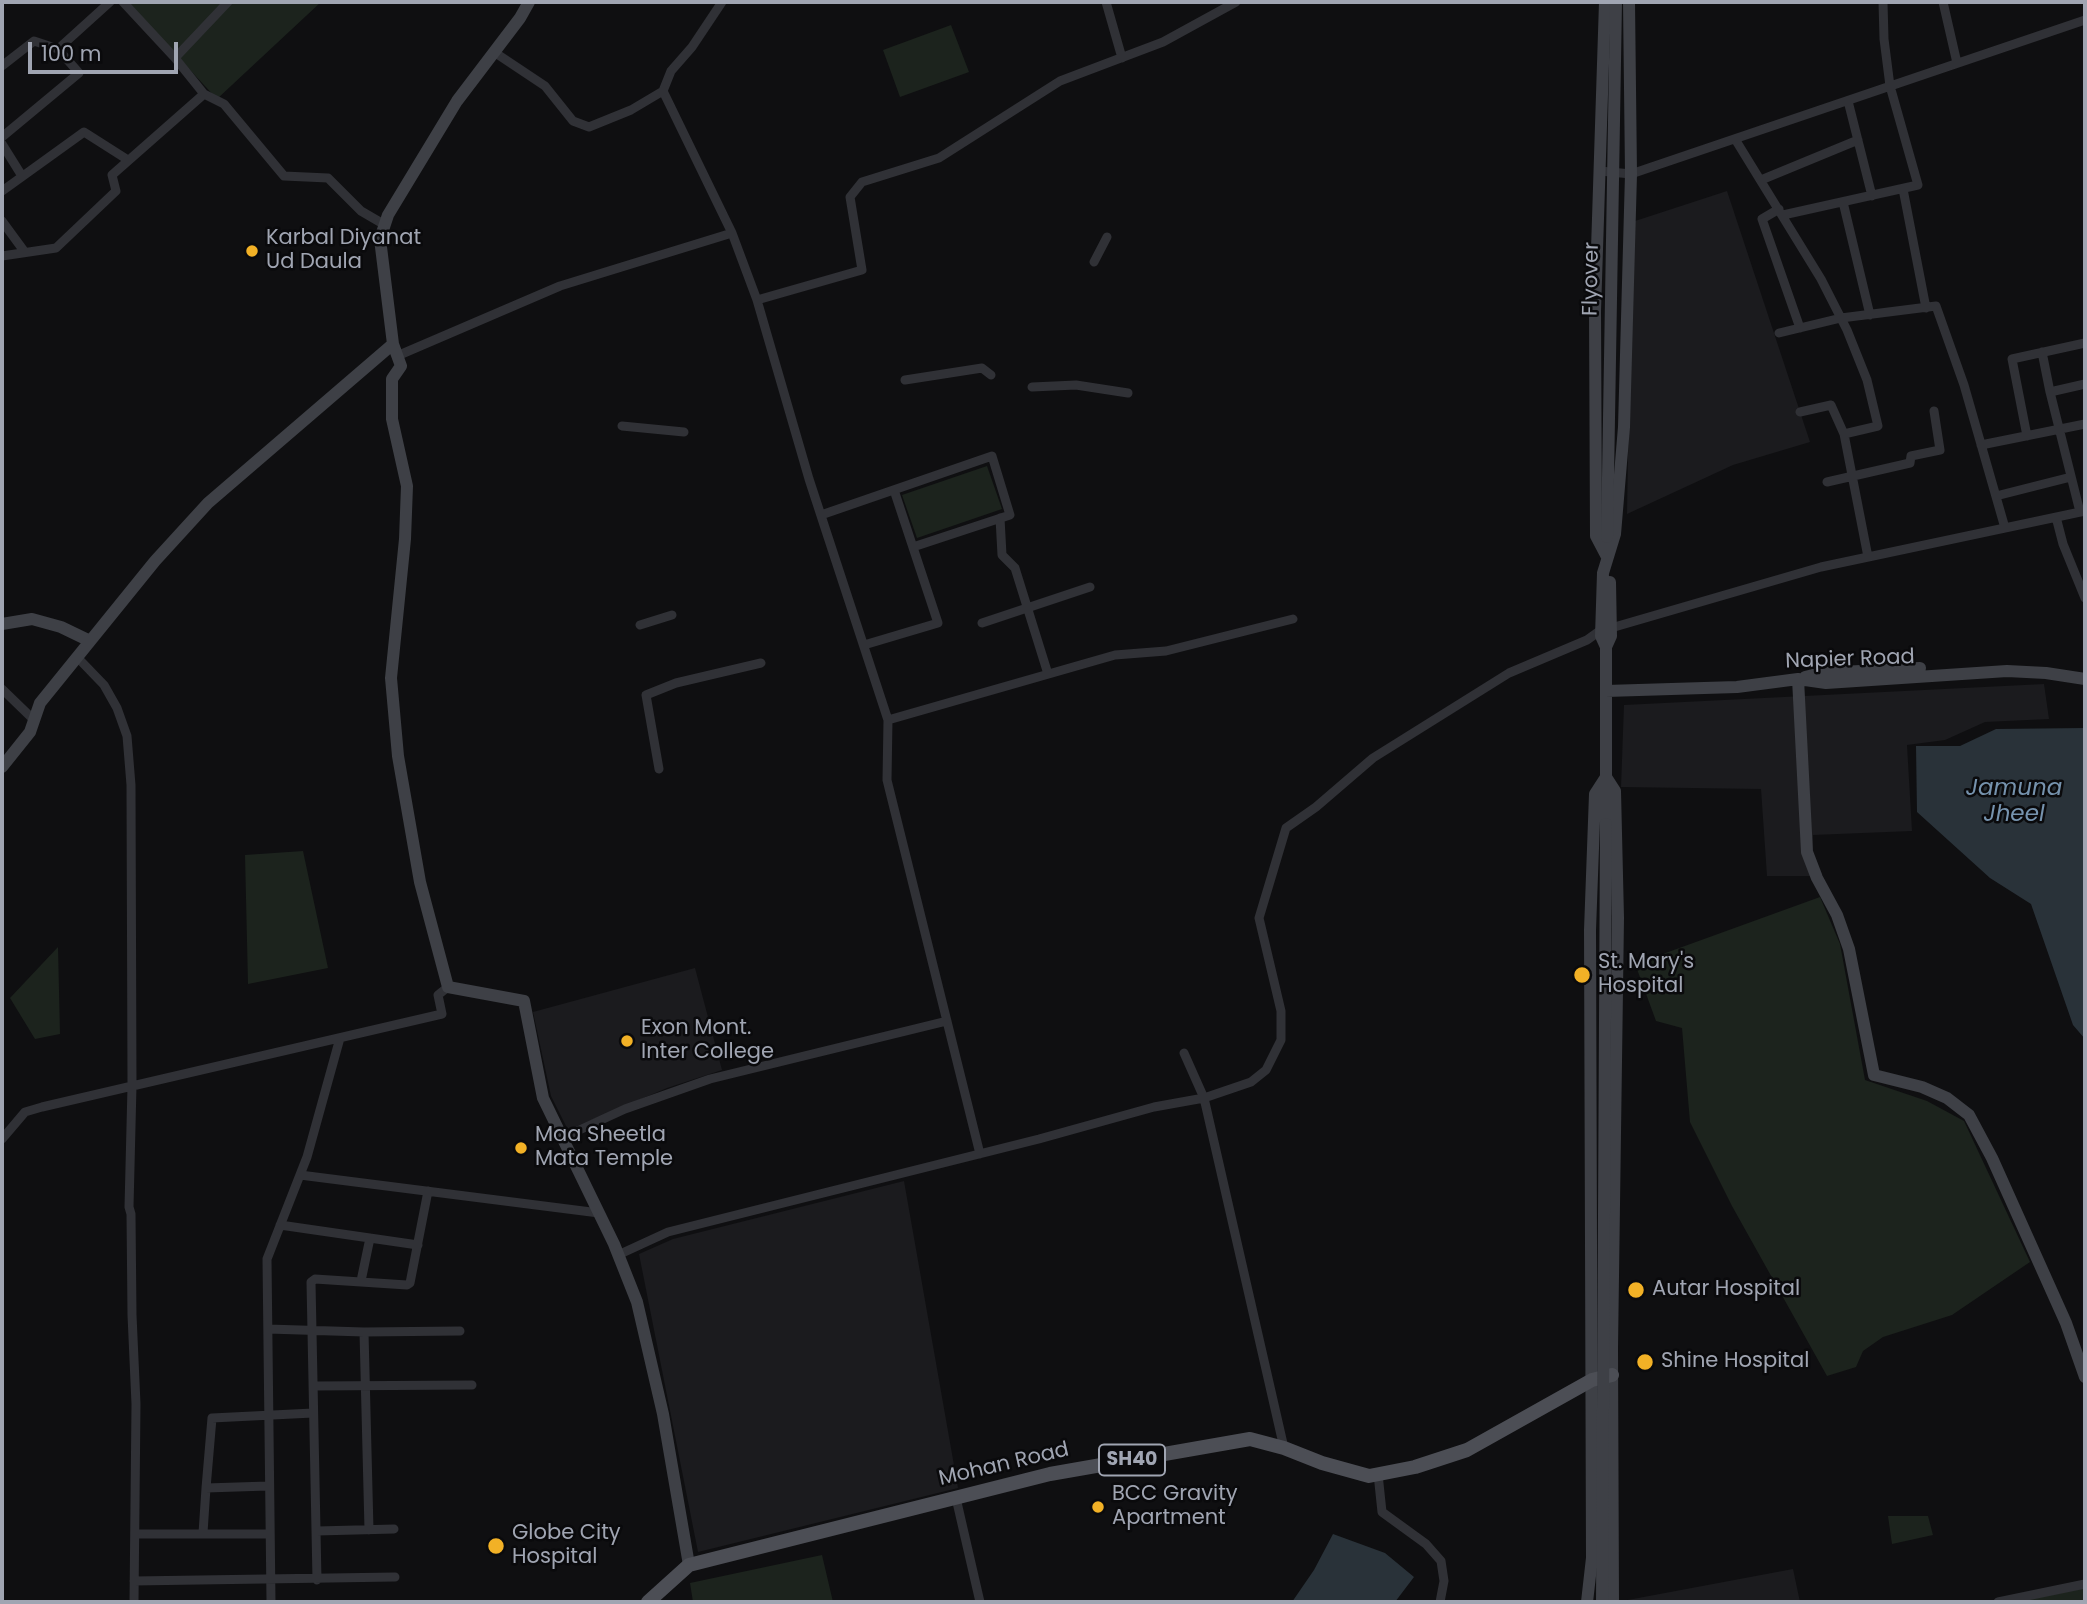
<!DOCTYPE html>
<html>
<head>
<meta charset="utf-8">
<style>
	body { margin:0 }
	#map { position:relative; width:2087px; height:1604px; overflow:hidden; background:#0f0f11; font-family:Poppins,sans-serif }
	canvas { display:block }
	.frame { position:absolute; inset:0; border:4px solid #a0a5b2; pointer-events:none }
	.scale { position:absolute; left:28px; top:42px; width:150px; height:32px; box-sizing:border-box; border:4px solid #a0a5b2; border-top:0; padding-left:9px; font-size:21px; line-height:24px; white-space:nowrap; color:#a0a5b2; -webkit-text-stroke:5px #0a0a0c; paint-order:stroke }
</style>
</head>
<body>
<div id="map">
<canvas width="2087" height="1604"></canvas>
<div class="frame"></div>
<div class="scale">100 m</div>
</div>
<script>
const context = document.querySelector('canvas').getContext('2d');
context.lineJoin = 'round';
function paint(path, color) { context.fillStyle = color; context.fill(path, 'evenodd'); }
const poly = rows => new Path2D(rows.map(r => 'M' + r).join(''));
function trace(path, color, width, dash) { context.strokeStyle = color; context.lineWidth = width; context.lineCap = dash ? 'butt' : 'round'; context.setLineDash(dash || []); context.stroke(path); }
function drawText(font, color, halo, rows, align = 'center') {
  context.font = font + ' Poppins,sans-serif'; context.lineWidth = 5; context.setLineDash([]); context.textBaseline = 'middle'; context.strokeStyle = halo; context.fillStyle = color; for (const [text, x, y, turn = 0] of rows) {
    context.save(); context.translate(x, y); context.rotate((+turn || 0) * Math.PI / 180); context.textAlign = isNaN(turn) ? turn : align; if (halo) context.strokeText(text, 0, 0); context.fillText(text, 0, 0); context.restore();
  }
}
const built = poly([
	[1727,191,1810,442,1733,465,1627,514,1632,222],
	[2044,684,2049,719,1985,722,1945,740,1907,745,1912,831,1813,835,1812,876,1767,876,1761,789,1621,787,1624,705],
	[695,968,722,1070,667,1088,568,1130,551,1096,533,1012],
	[904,1181,958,1488,698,1552,639,1254,673,1239],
	[1793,1569,1800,1602,1617,1602]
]);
const green = poly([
	[127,2,321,2,217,99],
	[951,25,969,72,900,97,883,50],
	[987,466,1002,509,917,538,902,495],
	[303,851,328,968,248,984,245,855],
	[1820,897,1840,944,1865,1080,1927,1101,1964,1121,2030,1262,1952,1315,1883,1337,1863,1351,1856,1367,1827,1376,1732,1206,1690,1122,1682,1028,1656,1021,1634,961,1660,955],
	[58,947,60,1034,35,1039,10,998],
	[1888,1516,1928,1516,1933,1535,1892,1544],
	[822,1555,833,1602,693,1602,690,1583],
	[2085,1588,2085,1602,2015,1602]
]);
const water = poly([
	[2085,728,2085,1039,2073,1025,2031,904,1990,878,1917,812,1916,746,1960,746,1996,729],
	[1333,1534,1385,1553,1414,1577,1395,1602,1292,1602,1314,1570]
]);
const street = poly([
	[123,2,175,58,204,94,224,104,284,176,328,178,361,211,385,225],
	[1106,2,1122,58],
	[1943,2,1957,63],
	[58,49,110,2],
	[494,52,545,86,573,121,589,127,631,110,663,91,732,233,757,300,862,270,850,197,862,182,939,158,1060,81,1163,42,1236,2],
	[175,58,228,2],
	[2,66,34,41,58,49,79,73,2,137],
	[663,91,671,71,692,47,722,2],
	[1848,101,1872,196],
	[1735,139,1821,279,1847,330,1867,380,1878,426,1844,434,1868,557],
	[2,144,22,176],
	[1600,171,1631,174,2085,20],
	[1761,180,1858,140],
	[1903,189,1926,308],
	[2,191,84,132,128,160],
	[1843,202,1870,315],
	[1779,209,1762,219,1800,328],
	[1783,215,1918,185,1890,86,1884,39,1883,2],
	[2,221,24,251],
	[2,256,56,248,116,191,112,175,204,94],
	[1094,262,1107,237],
	[757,300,809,479,888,720,887,780,980,1154],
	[1779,333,1841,318,1936,306,1964,385,2005,528],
	[2042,352,2050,392,2085,384],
	[397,356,560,286,732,233],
	[905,380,982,368,991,375],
	[1032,387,1076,385,1128,393],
	[2050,392,2080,512],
	[1800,412,1831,405,1844,434],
	[622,426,684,432],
	[2027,436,2012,359,2085,343],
	[1981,445,2085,424],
	[1827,482,1910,463,1911,456,1940,450,1934,411],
	[1996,496,2071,477],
	[821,515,992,456,1010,515,913,547],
	[2056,517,2063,544,2085,598],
	[1000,518,1002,555,1015,568,1048,674],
	[982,623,1090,587],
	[640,625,672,615],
	[1611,628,1821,567,2085,511],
	[864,645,938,623,894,490],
	[77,657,104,685,117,708,127,736,131,785,132,1086,129,1207,131,1214,132,1315,136,1404,134,1602],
	[2,689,34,720],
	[888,720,1115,655,1166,651,1293,619],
	[659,769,646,695,676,683,761,663],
	[1184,1053,1204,1098,1284,1448],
	[562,1138,625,1109,710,1079,947,1021],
	[2,1139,25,1112,42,1107,442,1014,438,995,448,987],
	[300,1175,599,1213],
	[280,1225,418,1245],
	[618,1255,668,1232,1039,1139,1154,1107,1204,1098,1251,1082,1266,1070,1281,1040,1281,1011,1259,918,1286,828,1316,807,1373,758,1509,673,1587,640,1601,630],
	[361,1281,370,1238],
	[268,1329,364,1332,460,1331],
	[364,1332,369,1530],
	[313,1386,472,1385],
	[1378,1474,1382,1512,1426,1544,1441,1561,1444,1581,1440,1602],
	[268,1486,206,1488,212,1418,313,1413],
	[956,1498,980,1602],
	[317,1531,394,1529],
	[203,1533,206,1488],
	[135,1534,269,1534],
	[317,1580,311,1282,315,1279,407,1285,410,1283,428,1191],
	[134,1581,395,1577],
	[271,1602,267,1259,307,1157,340,1038],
	[1998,1602,2085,1584]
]);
const secondary = poly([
	[529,2,520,18,457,101,388,215,380,239,393,344,401,366,392,379,392,419,407,486,405,539,391,678,398,756,420,882,448,987,524,1001,543,1098,614,1244,637,1302,663,1414,689,1565],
	[1605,2,1595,311,1596,536,1607,557],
	[2,624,32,619,61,627,90,641],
	[1606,647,1611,636,1610,582],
	[1805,677,1821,673,1920,668],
	[1798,679,1807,852,1817,878,1837,915,1849,949,1874,1075,1922,1087,1947,1098,1969,1115,1992,1158,2066,1323,2085,1377],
	[1606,691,1737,687,1798,679,1826,683,2007,671,2046,673,2085,679],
	[2,767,30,732,40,703,155,561,208,503,393,344],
	[1606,824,1606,647,1601,636,1603,573,1615,534,1624,427,1631,174,1629,2],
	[1587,1602,1592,1558,1590,930,1595,794,1606,777,1615,791,1618,918,1612,1348,1613,1602]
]);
const primary = poly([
	[648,1602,689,1565,1050,1474,1250,1439,1284,1448,1322,1463,1369,1476,1415,1467,1467,1450,1592,1380,1612,1375]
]);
const secondaryBridge = poly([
	[1607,537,1616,2],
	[1602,1602,1606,824]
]);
const markers = [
	[252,251,7,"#f2b126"],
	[1582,975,9,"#f2b126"],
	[627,1041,7,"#f2b126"],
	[521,1148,7,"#f2b126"],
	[1636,1290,9,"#f2b126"],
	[1645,1362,9,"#f2b126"],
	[1098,1507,7,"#f2b126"],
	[496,1546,9,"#f2b126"]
];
const shields = [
	[1132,1460,66]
];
const shieldNames = [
	["SH40",1132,1460]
];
const poiNames = [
	["Karbal Diyanat",266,239],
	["Ud Daula",266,263],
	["St. Mary's",1598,963],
	["Hospital",1598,987],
	["Exon Mont.",641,1029],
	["Inter College",641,1053],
	["Maa Sheetla",535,1136],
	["Mata Temple",535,1160],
	["Autar Hospital",1652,1290],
	["Shine Hospital",1661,1362],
	["BCC Gravity",1112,1495],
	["Apartment",1112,1519],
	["Globe City",512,1534],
	["Hospital",512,1558]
];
const streetNames = [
	["Flyover",1592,279,-89],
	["Napier Road",1850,660,-2],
	["Mohan Road",1004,1465,-13]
];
const waterNames = [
	["Jamuna",2014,789],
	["Jheel",2014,815]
];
paint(built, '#1b1b1e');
paint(green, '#1c231d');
paint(water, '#293239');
trace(street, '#303136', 9);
trace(secondary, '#3e4046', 12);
trace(primary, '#4c4e55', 14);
trace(secondaryBridge, '#3e4046', 12);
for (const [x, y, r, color] of markers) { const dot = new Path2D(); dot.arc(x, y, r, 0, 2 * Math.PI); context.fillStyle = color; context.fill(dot); trace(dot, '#0a0a0c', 2.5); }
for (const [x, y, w] of shields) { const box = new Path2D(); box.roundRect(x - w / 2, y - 15.5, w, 31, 5); context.fillStyle = '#0a0a0c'; context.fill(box); trace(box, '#a0a5b2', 2); }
drawText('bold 19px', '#a0a5b2', null, shieldNames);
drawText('21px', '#a0a5b2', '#0a0a0c', poiNames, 'left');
drawText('21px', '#a0a5b2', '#0a0a0c', streetNames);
drawText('italic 23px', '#7693ae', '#0a0a0c', waterNames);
</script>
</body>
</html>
